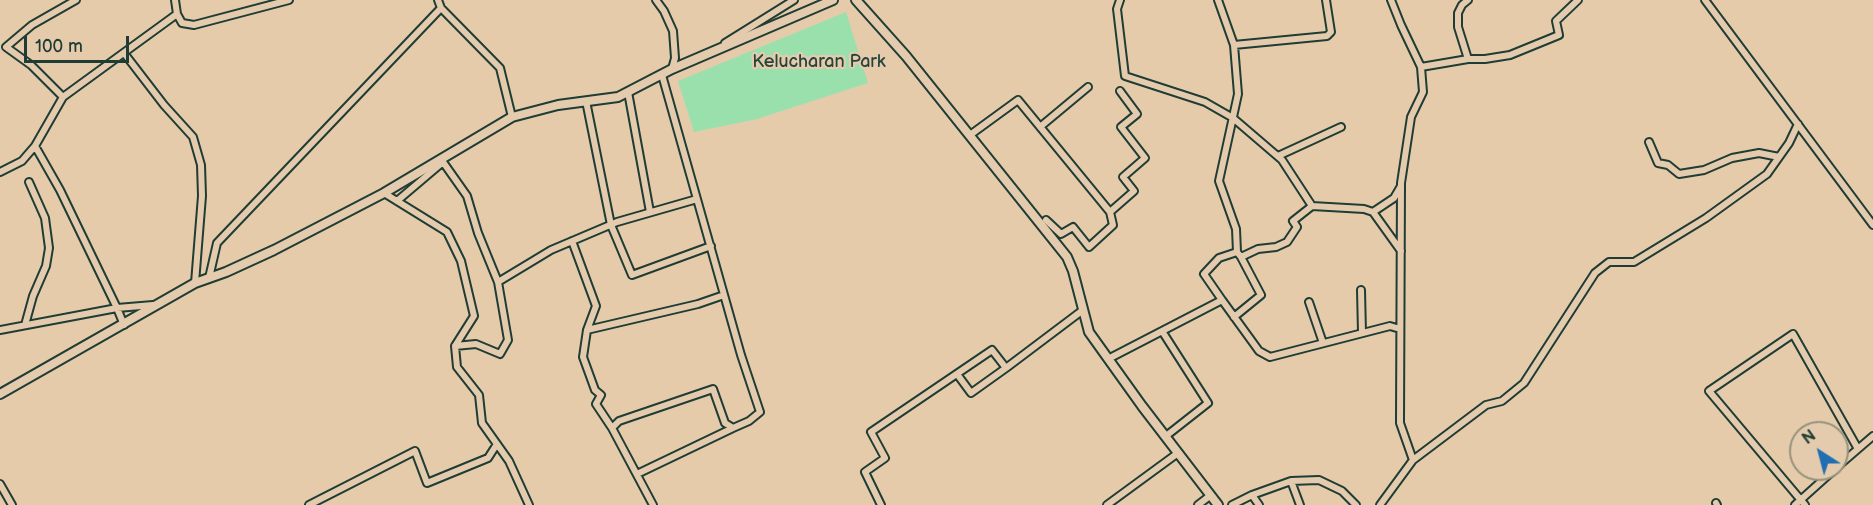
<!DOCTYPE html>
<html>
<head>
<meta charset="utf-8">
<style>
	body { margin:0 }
	#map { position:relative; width:1873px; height:505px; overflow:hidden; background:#e6cbaa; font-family:"Balsamiq Sans",sans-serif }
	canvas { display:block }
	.north { position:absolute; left:1789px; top:421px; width:60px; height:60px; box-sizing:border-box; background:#e5cbad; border:2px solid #96927d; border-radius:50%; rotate:324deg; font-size:16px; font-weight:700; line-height:24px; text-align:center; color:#1f3d34 }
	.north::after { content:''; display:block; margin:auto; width:21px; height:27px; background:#1f6fb2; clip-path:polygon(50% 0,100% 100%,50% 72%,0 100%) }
	.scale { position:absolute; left:24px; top:36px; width:105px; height:27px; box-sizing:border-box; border:3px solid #1f3d34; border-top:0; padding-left:8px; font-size:18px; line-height:21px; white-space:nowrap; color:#1f3d34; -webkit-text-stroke:4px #e5cbad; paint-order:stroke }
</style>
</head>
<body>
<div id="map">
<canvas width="1873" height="505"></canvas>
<div class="north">N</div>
<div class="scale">100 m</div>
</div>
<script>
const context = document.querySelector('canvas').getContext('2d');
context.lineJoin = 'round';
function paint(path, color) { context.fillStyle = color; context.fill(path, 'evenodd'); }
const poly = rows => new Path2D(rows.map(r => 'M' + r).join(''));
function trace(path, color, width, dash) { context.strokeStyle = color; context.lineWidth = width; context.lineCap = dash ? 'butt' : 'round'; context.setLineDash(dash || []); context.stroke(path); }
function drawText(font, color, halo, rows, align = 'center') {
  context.font = font + ' "Balsamiq Sans",sans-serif'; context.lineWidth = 4.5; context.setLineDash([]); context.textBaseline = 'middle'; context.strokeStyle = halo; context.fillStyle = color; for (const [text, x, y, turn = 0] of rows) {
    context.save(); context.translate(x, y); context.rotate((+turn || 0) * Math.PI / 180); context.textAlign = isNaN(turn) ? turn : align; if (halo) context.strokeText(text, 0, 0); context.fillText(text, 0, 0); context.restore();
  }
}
const green = poly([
	[846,12,868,83,757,119,694,132,678,81]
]);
const minor = poly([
	[175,0,177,14,182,23,194,25,289,0],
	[438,0,441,8,500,68,512,117],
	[656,0,664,11,673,31,675,58,672,69],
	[1120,0,1117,9,1125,76,1205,102,1233,118,1282,160,1312,206,1293,221,1297,227,1287,242,1276,247,1258,249,1241,257,1237,252],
	[1218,0,1234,45,1238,94,1219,181,1236,229,1237,252,1219,258,1204,274,1222,300],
	[1468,0,1462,5,1458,13,1458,27,1468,59,1485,59,1510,55,1559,35,1556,21,1578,0],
	[1705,0,1873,225],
	[725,43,794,0],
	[1234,45,1327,36,1331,32,1326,0],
	[124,53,164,105,193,137,201,165,202,196,195,283],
	[1421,67,1468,59],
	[628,92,650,212],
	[63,97,177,14],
	[586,101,611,225,632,275,711,246],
	[1040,127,1088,87],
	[970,135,1018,100,1110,212,1113,225,1089,247,1073,227,1061,234,1046,220],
	[1649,142,1658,163,1668,165,1679,174,1704,170,1732,158,1759,153,1779,157],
	[35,146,60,190,117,308,124,325],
	[1278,156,1341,127],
	[0,172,22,161,35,146,63,97,31,65,6,47,32,25,76,0],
	[384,193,447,232,461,261,474,316,455,346,457,367,479,395,482,423,509,461,529,505],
	[397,201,443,162,467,196,478,233,498,282,508,340,500,354,476,344,455,346],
	[1312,206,1364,209,1373,212,1401,251],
	[1110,212,1134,191,1123,177,1145,158,1121,127,1137,114,1120,91],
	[1373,212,1394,198,1401,186],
	[572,241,596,306,587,330,583,357,595,390,601,395,596,404,612,428],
	[209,278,217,243,441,8],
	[498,282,551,250,617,222,697,199],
	[1361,290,1362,333],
	[1309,302,1323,343],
	[1234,317,1261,295,1241,257],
	[25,325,33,296,46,266,49,248,45,218,29,182],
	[0,330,117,308,153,305],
	[587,330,698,304,724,295],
	[1162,331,1208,403,1166,436],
	[1108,359,1222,300,1259,351,1270,357,1390,326,1400,329],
	[957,374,971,393,1006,368],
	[1413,460,1486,405,1502,401,1524,383,1595,273,1609,262,1634,262,1706,218,1767,174,1789,143,1798,124],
	[1837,467,1873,436],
	[637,474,733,428],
	[1291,481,1300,505],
	[0,484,12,505],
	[1252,495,1291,481,1319,480,1342,491,1356,505],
	[1716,503,1717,505],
	[309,505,415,451,427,483,488,458,497,444],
	[653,505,612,428,619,421,713,389,725,423,733,428,749,421,760,412,741,355,662,75],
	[881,505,865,472,885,458,871,432,992,350,1006,368,1083,310],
	[1107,505,1178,453],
	[1198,505,1211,495],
	[1232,505,1252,495,1259,505],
	[1380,505,1413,460,1400,423,1401,183,1411,117,1423,92,1421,67,1401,25,1391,0],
	[1795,505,1835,469],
	[1805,505,1709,391,1793,334,1858,449]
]);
const tertiary = poly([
	[856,0,906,56,1067,257,1073,271,1089,332,1142,406,1218,505],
	[0,394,195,283,226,272,274,250,384,193,512,117,558,105,618,97,672,69,833,0]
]);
const parkNames = [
	["Kelucharan Park",819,62]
];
paint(green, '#9ae0ad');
trace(minor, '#1f3d34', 10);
trace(tertiary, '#1f3d34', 12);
trace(minor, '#e5cbad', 6);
trace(tertiary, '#e5cbad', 8);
drawText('18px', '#25453a', '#e5cbad', parkNames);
</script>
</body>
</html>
